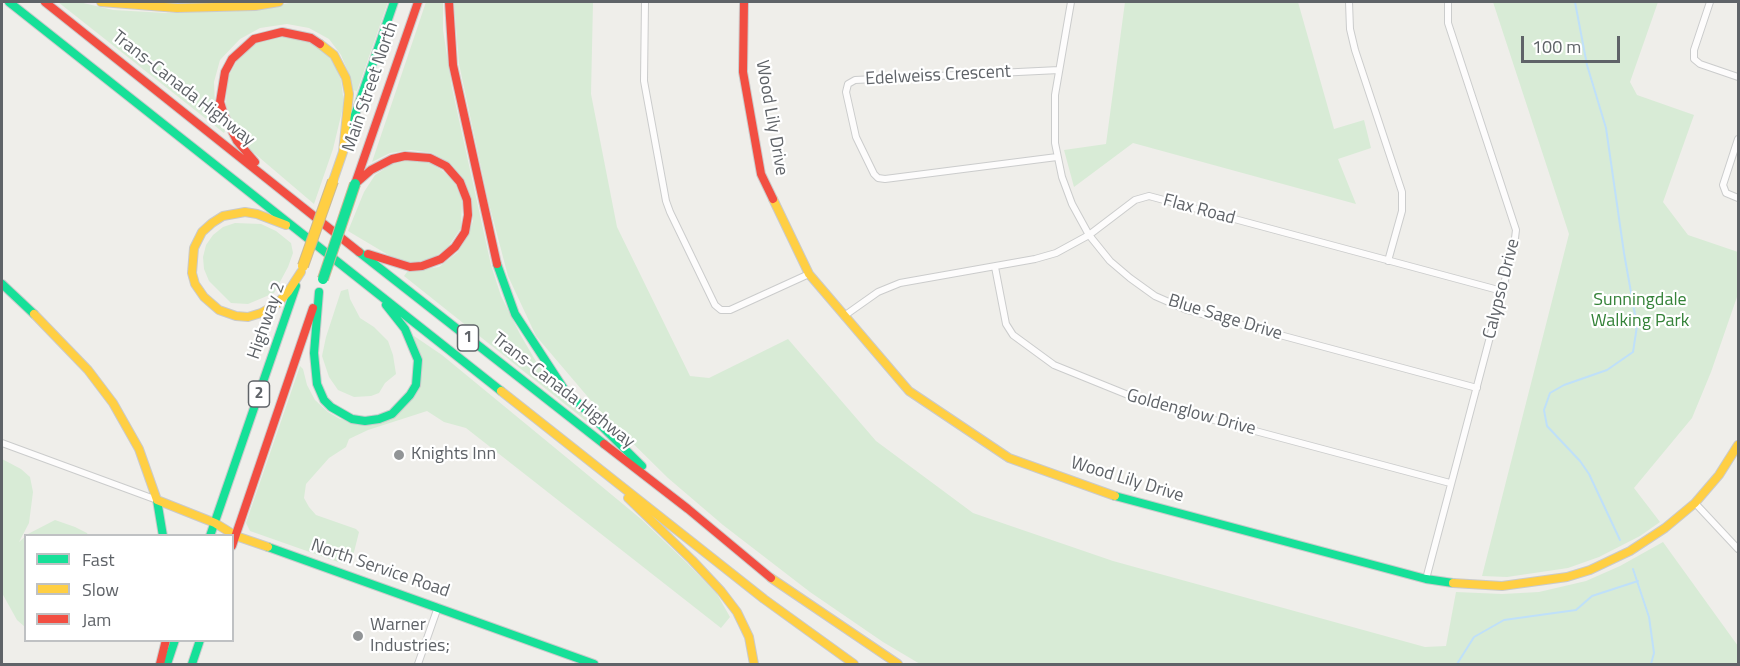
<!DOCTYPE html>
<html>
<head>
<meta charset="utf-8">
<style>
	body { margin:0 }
	#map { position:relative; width:1740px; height:666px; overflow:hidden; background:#efeeea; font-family:"Titillium Web",sans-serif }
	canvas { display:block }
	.frame { position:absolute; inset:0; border:3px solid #5f6368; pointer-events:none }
	.legend { position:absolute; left:24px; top:534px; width:210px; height:108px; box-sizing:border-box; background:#fff; border:2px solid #bfc1c3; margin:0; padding:8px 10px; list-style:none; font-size:18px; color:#5f6368 }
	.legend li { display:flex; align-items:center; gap:12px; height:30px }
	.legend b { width:30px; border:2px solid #bfc1c3 }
	.scale { position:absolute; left:1521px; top:36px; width:99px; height:27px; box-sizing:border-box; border:3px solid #5f6368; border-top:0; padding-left:8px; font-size:18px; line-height:21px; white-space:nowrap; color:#5f6368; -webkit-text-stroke:4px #fff; paint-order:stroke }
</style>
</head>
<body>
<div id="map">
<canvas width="1740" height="666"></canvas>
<div class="frame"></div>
<ul class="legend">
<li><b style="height:8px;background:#16e098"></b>Fast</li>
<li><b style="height:8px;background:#ffcf43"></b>Slow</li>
<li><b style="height:8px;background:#f24e42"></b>Jam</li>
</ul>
<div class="scale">100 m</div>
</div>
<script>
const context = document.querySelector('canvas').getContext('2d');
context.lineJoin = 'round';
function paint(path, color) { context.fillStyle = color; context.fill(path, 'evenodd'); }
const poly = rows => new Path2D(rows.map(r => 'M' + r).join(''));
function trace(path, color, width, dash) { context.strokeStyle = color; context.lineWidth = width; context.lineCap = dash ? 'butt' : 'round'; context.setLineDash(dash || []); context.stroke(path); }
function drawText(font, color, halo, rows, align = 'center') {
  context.font = font + ' "Titillium Web",sans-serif'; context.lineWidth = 4.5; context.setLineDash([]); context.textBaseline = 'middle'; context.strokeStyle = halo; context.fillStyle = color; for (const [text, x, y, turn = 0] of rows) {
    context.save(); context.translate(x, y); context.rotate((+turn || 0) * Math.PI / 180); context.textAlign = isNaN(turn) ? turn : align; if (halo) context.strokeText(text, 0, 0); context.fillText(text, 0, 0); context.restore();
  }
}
const green = poly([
	[58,2,79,2,113,10,166,13,254,10,294,2,388,2,357,91,353,90,349,74,341,55,329,39,309,28,287,24,260,28,240,39,220,60,214,82,215,104,225,131,224,133],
	[426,2,443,2,443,30,452,88,491,265,501,296,520,334,538,365,595,428,404,276,407,272,439,267,458,252,467,237,473,221,472,201,450,163,432,153,411,150,390,153,372,162],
	[454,2,593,2,591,94,617,227,690,376,709,378,788,339,876,441,973,513,1113,561,1425,647,1446,646,1456,592,1502,594,1539,592,1586,581,1620,566,1663,542,1738,646,1738,664,920,664,883,642,810,592,723,525,668,478,599,410,536,336,508,276,488,200,459,64],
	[1125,2,1298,2,1334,129,1364,120,1371,148,1338,159,1356,204,1133,143,1074,187,1064,150,1106,144],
	[1493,2,1658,2,1630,82,1637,95,1694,115,1663,202,1688,235,1738,252,1738,294,1711,372,1692,418,1634,488,1660,522,1640,536,1599,557,1568,568,1507,577,1482,576,1569,234],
	[280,36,302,38,325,52,334,62,341,80,344,103,333,149,314,204,247,147,233,124,226,105,227,79,239,57,258,41],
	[411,159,429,162,443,171,454,181,462,200,461,228,448,247,432,259,408,263,390,256,348,231,364,192,375,175,392,164],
	[235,223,261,224,276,231,291,243,293,253,288,267,274,293,248,304,231,303,209,281,204,269,203,257,206,245,213,235,223,227],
	[348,289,350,299,360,318,374,327,388,341,393,355,396,374,385,383,379,393,371,396,354,397,338,390,329,377,322,356,326,337,341,291],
	[414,336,442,355,583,471,641,519,687,563,717,594,730,617,721,628,466,428,444,422,427,411,368,430,349,439,346,447,329,458,306,484,304,498,309,507,316,515,356,529,359,532,353,556,350,560,341,563,250,531,246,523,300,366,303,369,307,385,315,400,328,412,340,419,361,423,392,410,414,384],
	[2,459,21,469,30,477,33,492,29,523,19,542,26,536,25,627,17,620,2,593],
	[55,520,75,527,87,533,88,535,26,535]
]);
const stream = poly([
	[1575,2,1587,65,1606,128,1624,253,1637,326,1633,352,1607,370,1564,385,1550,393,1544,410,1547,426,1580,461,1589,474,1620,540],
	[1633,569,1649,617,1654,653,1651,664],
	[1457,664,1474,637,1504,620,1576,610,1592,596,1638,581]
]);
const street = poly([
	[645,2,644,81,666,201,670,212,715,305,721,310,730,310,809,274],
	[1071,2,1055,95,1055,143,1062,177,1072,204,1089,235,1110,261,1130,278,1155,296,1187,310,1477,388],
	[1349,2,1350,29,1355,50,1402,192,1402,211,1388,261],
	[1710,2,1694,50,1694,59,1700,64,1738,77],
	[1738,139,1723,185,1726,193,1738,198],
	[1057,157,885,179,878,178,874,174,856,137,846,92,848,84,855,80,1059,70],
	[995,267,1006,324,1013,335,1054,365,1143,401,1450,483],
	[844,316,878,292,900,283,1035,259,1056,253,1089,235,1135,200,1149,196,1502,291],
	[2,443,157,500],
	[1695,503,1738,549],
	[1426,579,1514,246,1516,230,1448,23,1448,2],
	[418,664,438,607]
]);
const fast = poly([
	[9,2,501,391],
	[347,138,394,2],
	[359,252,604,444],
	[497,264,515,314,564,389,642,466],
	[2,284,34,314],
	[319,292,314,353,317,384,324,400,331,407,352,419,365,421,379,419,392,414,410,395,416,385,418,360,405,329,386,305],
	[1115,496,1426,579,1453,583],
	[157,500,163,536],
	[210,536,296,286],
	[268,547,594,664],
	[167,664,175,640],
	[192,664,200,640]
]);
const slow = poly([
	[101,2,177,8,255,6,279,2],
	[320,44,334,55,346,78,349,94,343,152,333,181],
	[773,199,809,274,909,391,1009,458,1115,496],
	[286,225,257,214,245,212,223,216,212,223,202,232,194,248,192,273,195,284,204,297,219,310,236,316,248,317,261,313,277,304,288,292,301,272],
	[34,314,88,370,113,403,139,449,157,500,215,523,236,536,268,547],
	[501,391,764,599,854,664],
	[628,498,692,560,721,591,737,612,749,637,754,664],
	[771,578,898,664],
	[1453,583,1502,586,1567,577,1590,570,1630,551,1665,528,1695,503,1719,475,1738,445]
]);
const jam = poly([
	[45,2,359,252],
	[449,2,453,65,497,264],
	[744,2,743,72,761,174,773,199],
	[255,162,237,141,224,115,220,102,225,72,232,59,254,39,282,32,311,38,320,44],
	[355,184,418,2],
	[355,184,371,170,392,159,405,156,430,158,446,166,460,182,467,200,468,215,465,232,455,247,441,259,422,266,410,267,368,254],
	[604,444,688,509,771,578],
	[232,546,313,308],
	[160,664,166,640]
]);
const fastBridge = poly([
	[323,279,355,184]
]);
const slowBridge = poly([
	[303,266,333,181]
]);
const markers = [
	[399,455,6,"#919496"],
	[358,636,6,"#919496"]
];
const shields = [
	[468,338,21],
	[259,394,21]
];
const shieldNames = [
	["1",468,338],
	["2",259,394]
];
const streetNames = [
	["Edelweiss Crescent",938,76,-3],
	["Main Street North",371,87,-71],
	["Trans-Canada Highway",183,89,38],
	["Wood Lily Drive",771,118,80],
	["Flax Road",1199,210,15],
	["Calypso Drive",1502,289,-76],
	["Blue Sage Drive",1225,318,17],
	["Highway 2",267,321,-71],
	["Trans-Canada Highway",563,391,38],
	["Goldenglow Drive",1191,413,15],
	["Wood Lily Drive",1127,480,17],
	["North Service Road",380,569,19]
];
const parkNames = [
	["Sunningdale",1640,301],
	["Walking Park",1640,322]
];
const poiNames = [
	["Knights Inn",411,455],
	["Warner",370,626],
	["Industries;",370,647]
];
paint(green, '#d8ebd6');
trace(stream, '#bfe0f9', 2);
trace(street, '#cbcccc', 8);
trace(fast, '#cacacb', 10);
trace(slow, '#cacacb', 10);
trace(jam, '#cacacb', 10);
trace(street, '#fdfcfc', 6);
trace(fast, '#16e098', 8);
trace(slow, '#ffcf43', 8);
trace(jam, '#f24e42', 8);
trace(fastBridge, '#c8b996', 12, []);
trace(slowBridge, '#c8b996', 12, []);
trace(fastBridge, '#16e098', 10);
trace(slowBridge, '#ffcf43', 10);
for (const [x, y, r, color] of markers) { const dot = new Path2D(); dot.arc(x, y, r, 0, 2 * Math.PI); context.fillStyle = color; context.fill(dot); trace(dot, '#fff', 2); }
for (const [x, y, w] of shields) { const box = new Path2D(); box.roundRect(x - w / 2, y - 13, w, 26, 4.5); context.fillStyle = '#fff'; context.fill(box); trace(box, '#5f6368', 1.5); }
drawText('bold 16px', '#5f6368', null, shieldNames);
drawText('18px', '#5f6368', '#fff', streetNames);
drawText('18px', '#348238', '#fff', parkNames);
drawText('18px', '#5f6368', '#fff', poiNames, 'left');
</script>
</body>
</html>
